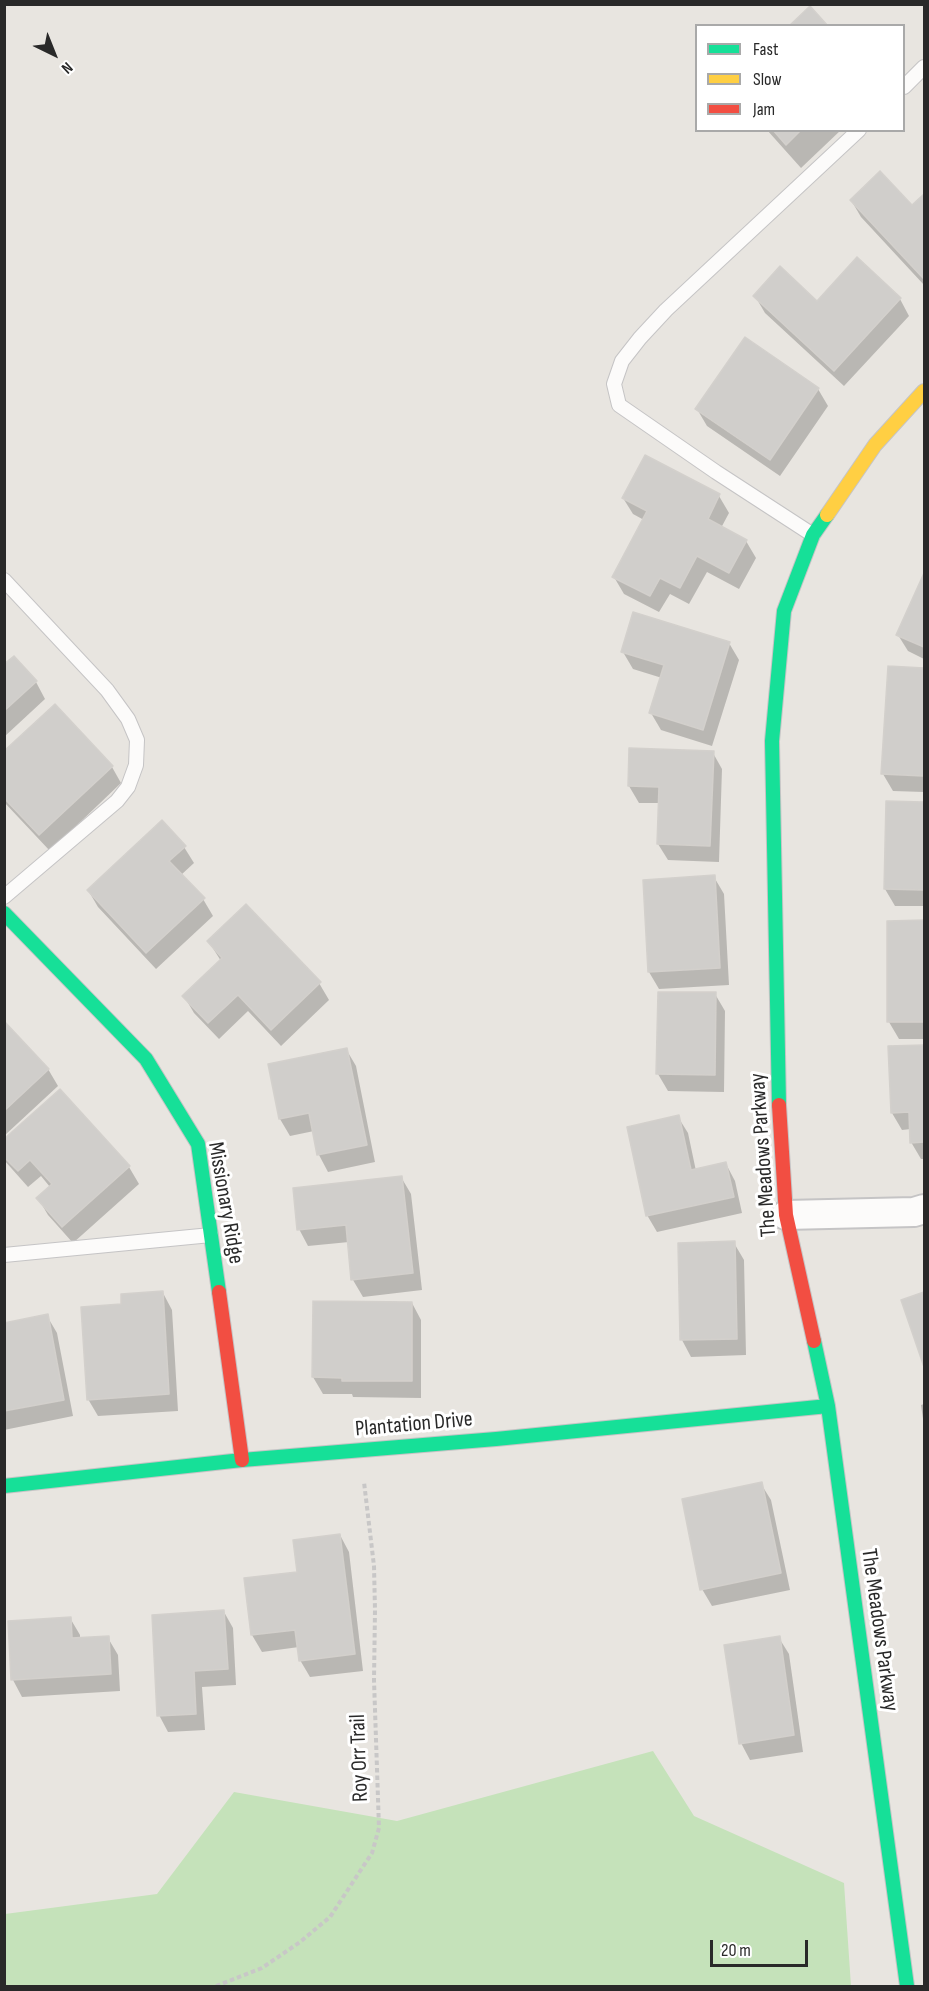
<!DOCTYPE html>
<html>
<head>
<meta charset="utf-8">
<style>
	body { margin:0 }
	#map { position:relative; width:929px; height:1991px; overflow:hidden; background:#e8e5e0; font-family:"Sofia Sans Condensed",sans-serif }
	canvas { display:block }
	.frame { position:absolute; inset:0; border:6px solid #292929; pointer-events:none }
	.legend { position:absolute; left:695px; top:24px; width:210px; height:108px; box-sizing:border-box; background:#fff; border:2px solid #a9a9a9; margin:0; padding:8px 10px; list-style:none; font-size:18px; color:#292929 }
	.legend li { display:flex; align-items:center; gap:12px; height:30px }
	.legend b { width:30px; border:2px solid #a9a9a9 }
	.north { position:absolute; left:24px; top:24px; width:60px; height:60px; -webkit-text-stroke:4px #fff; paint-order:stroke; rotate:137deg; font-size:16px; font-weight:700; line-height:24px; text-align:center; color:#292929 }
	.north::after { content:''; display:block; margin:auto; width:21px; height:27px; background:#292929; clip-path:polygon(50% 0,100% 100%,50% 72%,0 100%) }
	.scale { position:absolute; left:710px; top:1940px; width:98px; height:27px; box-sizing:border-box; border:3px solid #292929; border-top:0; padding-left:8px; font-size:18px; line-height:21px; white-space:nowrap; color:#292929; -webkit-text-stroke:4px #fff; paint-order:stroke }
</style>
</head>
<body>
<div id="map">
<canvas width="929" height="1991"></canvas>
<div class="frame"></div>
<ul class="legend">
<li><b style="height:8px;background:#16e098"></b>Fast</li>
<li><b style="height:8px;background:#ffcf43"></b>Slow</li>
<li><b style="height:8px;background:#f24e42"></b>Jam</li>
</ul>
<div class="north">N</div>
<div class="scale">20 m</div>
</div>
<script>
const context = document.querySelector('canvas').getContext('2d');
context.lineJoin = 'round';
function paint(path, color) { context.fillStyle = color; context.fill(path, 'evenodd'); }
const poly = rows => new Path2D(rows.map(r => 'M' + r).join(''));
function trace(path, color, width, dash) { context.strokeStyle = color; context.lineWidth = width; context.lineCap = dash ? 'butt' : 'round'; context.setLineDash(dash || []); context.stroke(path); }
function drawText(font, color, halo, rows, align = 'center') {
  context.font = font + ' "Sofia Sans Condensed",sans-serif'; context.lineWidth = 6; context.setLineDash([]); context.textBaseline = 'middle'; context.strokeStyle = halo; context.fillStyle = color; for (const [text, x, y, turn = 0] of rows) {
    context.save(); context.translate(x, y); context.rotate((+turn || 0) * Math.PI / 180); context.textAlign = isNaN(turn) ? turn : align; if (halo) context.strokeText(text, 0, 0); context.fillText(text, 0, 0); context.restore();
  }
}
const green = poly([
	[653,1751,694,1816,844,1883,851,1986,5,1986,5,1914,157,1894,234,1792,397,1821]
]);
const shadow = poly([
	[767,130,841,130,801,168],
	[924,196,924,285,861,217,851,200,912,208],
	[755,296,817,303,900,299,909,316,844,386,765,313],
	[745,339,818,389,828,406,780,476,707,426,697,409],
	[645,457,719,496,729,513,721,528,746,541,756,558,739,589,707,572,689,604,670,594,659,612,624,594,614,577,644,520,633,514,623,498],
	[924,576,924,659,908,651,898,635],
	[729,643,739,660,712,746,661,730,651,713,662,678,633,669,623,652],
	[4,666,36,682,45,699,4,737],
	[889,667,924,669,924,792,893,791,883,774],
	[631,750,713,753,722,769,719,862,668,860,658,844,660,803,639,803,629,786],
	[4,753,112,767,121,783,50,851,4,802],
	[888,803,924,804,924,906,895,906,885,889],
	[184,847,194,863,181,875,203,899,213,916,156,969,98,907,88,890],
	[714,877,724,894,729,985,659,989,649,972,644,881],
	[888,922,924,922,924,1039,899,1039,889,1022],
	[209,942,319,983,329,1000,281,1046,248,1011,219,1039,194,1013,184,996,221,961],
	[715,994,725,1011,724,1092,668,1091,658,1074],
	[4,1023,48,1069,58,1086,4,1136],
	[924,1046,924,1159,921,1159,911,1142,911,1129,902,1130,892,1113,890,1047],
	[346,1049,356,1066,375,1162,328,1172,319,1155,314,1131,290,1136,280,1119,269,1065],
	[678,1117,688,1133,696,1171,726,1164,735,1181,742,1213,657,1232,647,1215],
	[4,1141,129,1167,139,1184,73,1243,48,1215,38,1198,50,1187,41,1176,28,1187,4,1160],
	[401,1177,411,1194,422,1290,363,1297,353,1280,349,1242,308,1246,299,1229],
	[734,1243,744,1260,746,1355,691,1357,682,1340],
	[163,1293,172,1310,178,1411,98,1416,88,1399],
	[924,1293,924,1363,903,1301],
	[314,1303,412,1303,421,1320,421,1398,353,1397,352,1394,323,1394,313,1377],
	[47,1316,57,1333,73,1416,4,1430,4,1324],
	[924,1404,924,1426,921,1405],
	[761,1484,771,1500,790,1590,712,1606,702,1589],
	[340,1535,349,1552,363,1671,310,1677,300,1660,299,1647,262,1652,252,1635,299,1573],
	[224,1612,233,1628,236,1685,202,1687,205,1730,168,1732,159,1715],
	[70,1618,80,1635,80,1639,108,1638,118,1655,120,1691,22,1697,13,1680,9,1622],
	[779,1638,789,1654,803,1752,750,1760,741,1743]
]);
const building = poly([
	[810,6,828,26,789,26,810,6],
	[773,130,801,130,786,145,773,130],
	[880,171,912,205,924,194,924,277,923,278,850,200,880,171],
	[857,257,901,298,834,371,753,296,780,266,817,301,857,257],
	[745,337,819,388,770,460,695,409,745,337],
	[645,455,720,494,708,519,747,540,729,573,697,556,680,588,660,578,650,596,612,577,647,511,622,498,645,455],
	[924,573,924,647,896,635,924,573],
	[633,612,730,642,703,730,649,713,664,665,621,652,633,612],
	[14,656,37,681,4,711,4,664,14,656],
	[888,666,924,668,924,776,881,774,888,666],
	[55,704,113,766,39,835,4,798,4,751,55,704],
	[629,748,714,751,710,846,657,844,659,787,628,786,629,748],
	[886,801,924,802,924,890,884,889,886,801],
	[162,820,186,846,169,861,205,898,146,953,87,890,162,820],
	[715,875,720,968,648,972,643,880,715,875],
	[246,904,321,982,271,1030,238,995,208,1023,182,996,222,958,207,941,246,904],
	[924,920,924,1022,887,1022,887,921,924,920],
	[658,992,716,992,715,1075,656,1074,658,992],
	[4,1021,49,1069,4,1111,4,1021],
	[924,1045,924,1142,910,1143,909,1112,891,1113,888,1046,924,1045],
	[347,1048,367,1145,317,1155,309,1113,279,1119,268,1064,347,1048],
	[60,1089,130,1166,62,1227,36,1198,52,1184,30,1160,18,1171,4,1157,4,1139,60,1089],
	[679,1115,691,1170,726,1162,734,1197,646,1216,627,1127,679,1115],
	[402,1176,413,1273,351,1280,346,1225,297,1230,293,1188,402,1176],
	[735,1241,737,1339,680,1340,678,1243,735,1241],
	[163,1291,169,1394,87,1400,81,1307,121,1304,121,1294,163,1291],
	[924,1292,924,1367,901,1300,924,1292],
	[313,1301,412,1302,412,1381,342,1381,342,1378,312,1377,313,1301],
	[48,1314,64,1400,4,1411,4,1323,48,1314],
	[762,1482,781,1573,700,1590,682,1499,762,1482],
	[340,1534,355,1654,299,1661,295,1630,251,1635,244,1578,297,1572,293,1540,340,1534],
	[224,1610,228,1669,194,1671,196,1714,157,1716,152,1615,224,1610],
	[71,1617,72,1638,109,1636,111,1674,11,1680,8,1621,71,1617],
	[780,1636,794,1735,739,1744,724,1645,780,1636]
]);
const path = poly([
	[216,1986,262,1968,300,1942,330,1917,372,1853,379,1828,374,1680,375,1610,374,1566,364,1482]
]);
const lane = poly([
	[904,87,924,67],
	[813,535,716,472,619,405,614,384,622,361,640,338,666,310,859,130],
	[4,580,107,690,128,719,137,740,136,765,128,787,117,801,4,897],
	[4,1255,211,1235]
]);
const street = poly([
	[786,1215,914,1212,924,1209]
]);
const fast = poly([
	[4,913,146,1059,198,1144,219,1292],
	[779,1105,772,741,784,611,813,535,827,515],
	[814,1341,828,1406,907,1986],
	[4,1486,242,1460,496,1439,828,1406]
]);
const slow = poly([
	[827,515,875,445,924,391]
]);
const jam = poly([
	[779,1105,786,1215,814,1341],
	[219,1292,242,1460]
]);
const streetNames = [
	["The Meadows Parkway",764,1155,-94],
	["Missionary Ridge",225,1203,80],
	["Plantation Drive",414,1425,-5],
	["The Meadows Parkway",879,1630,82],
	["Roy Orr Trail",360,1758,-92]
];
paint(green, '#c5e2ba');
paint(shadow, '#0003');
paint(building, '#d0cecb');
trace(building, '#d3d0cc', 1.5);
trace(lane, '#c5c4c5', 16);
trace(street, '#c5c4c5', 32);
trace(fast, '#c5c4c5', 16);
trace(slow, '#c5c4c5', 16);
trace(jam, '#c5c4c5', 16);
trace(path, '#c8c7c7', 4, [4.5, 3]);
trace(lane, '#fcfbfa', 14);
trace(street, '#fcfbfa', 28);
trace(fast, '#16e098', 14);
trace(slow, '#ffcf43', 14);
trace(jam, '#f24e42', 14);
drawText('22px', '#292929', '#fff', streetNames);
</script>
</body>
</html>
